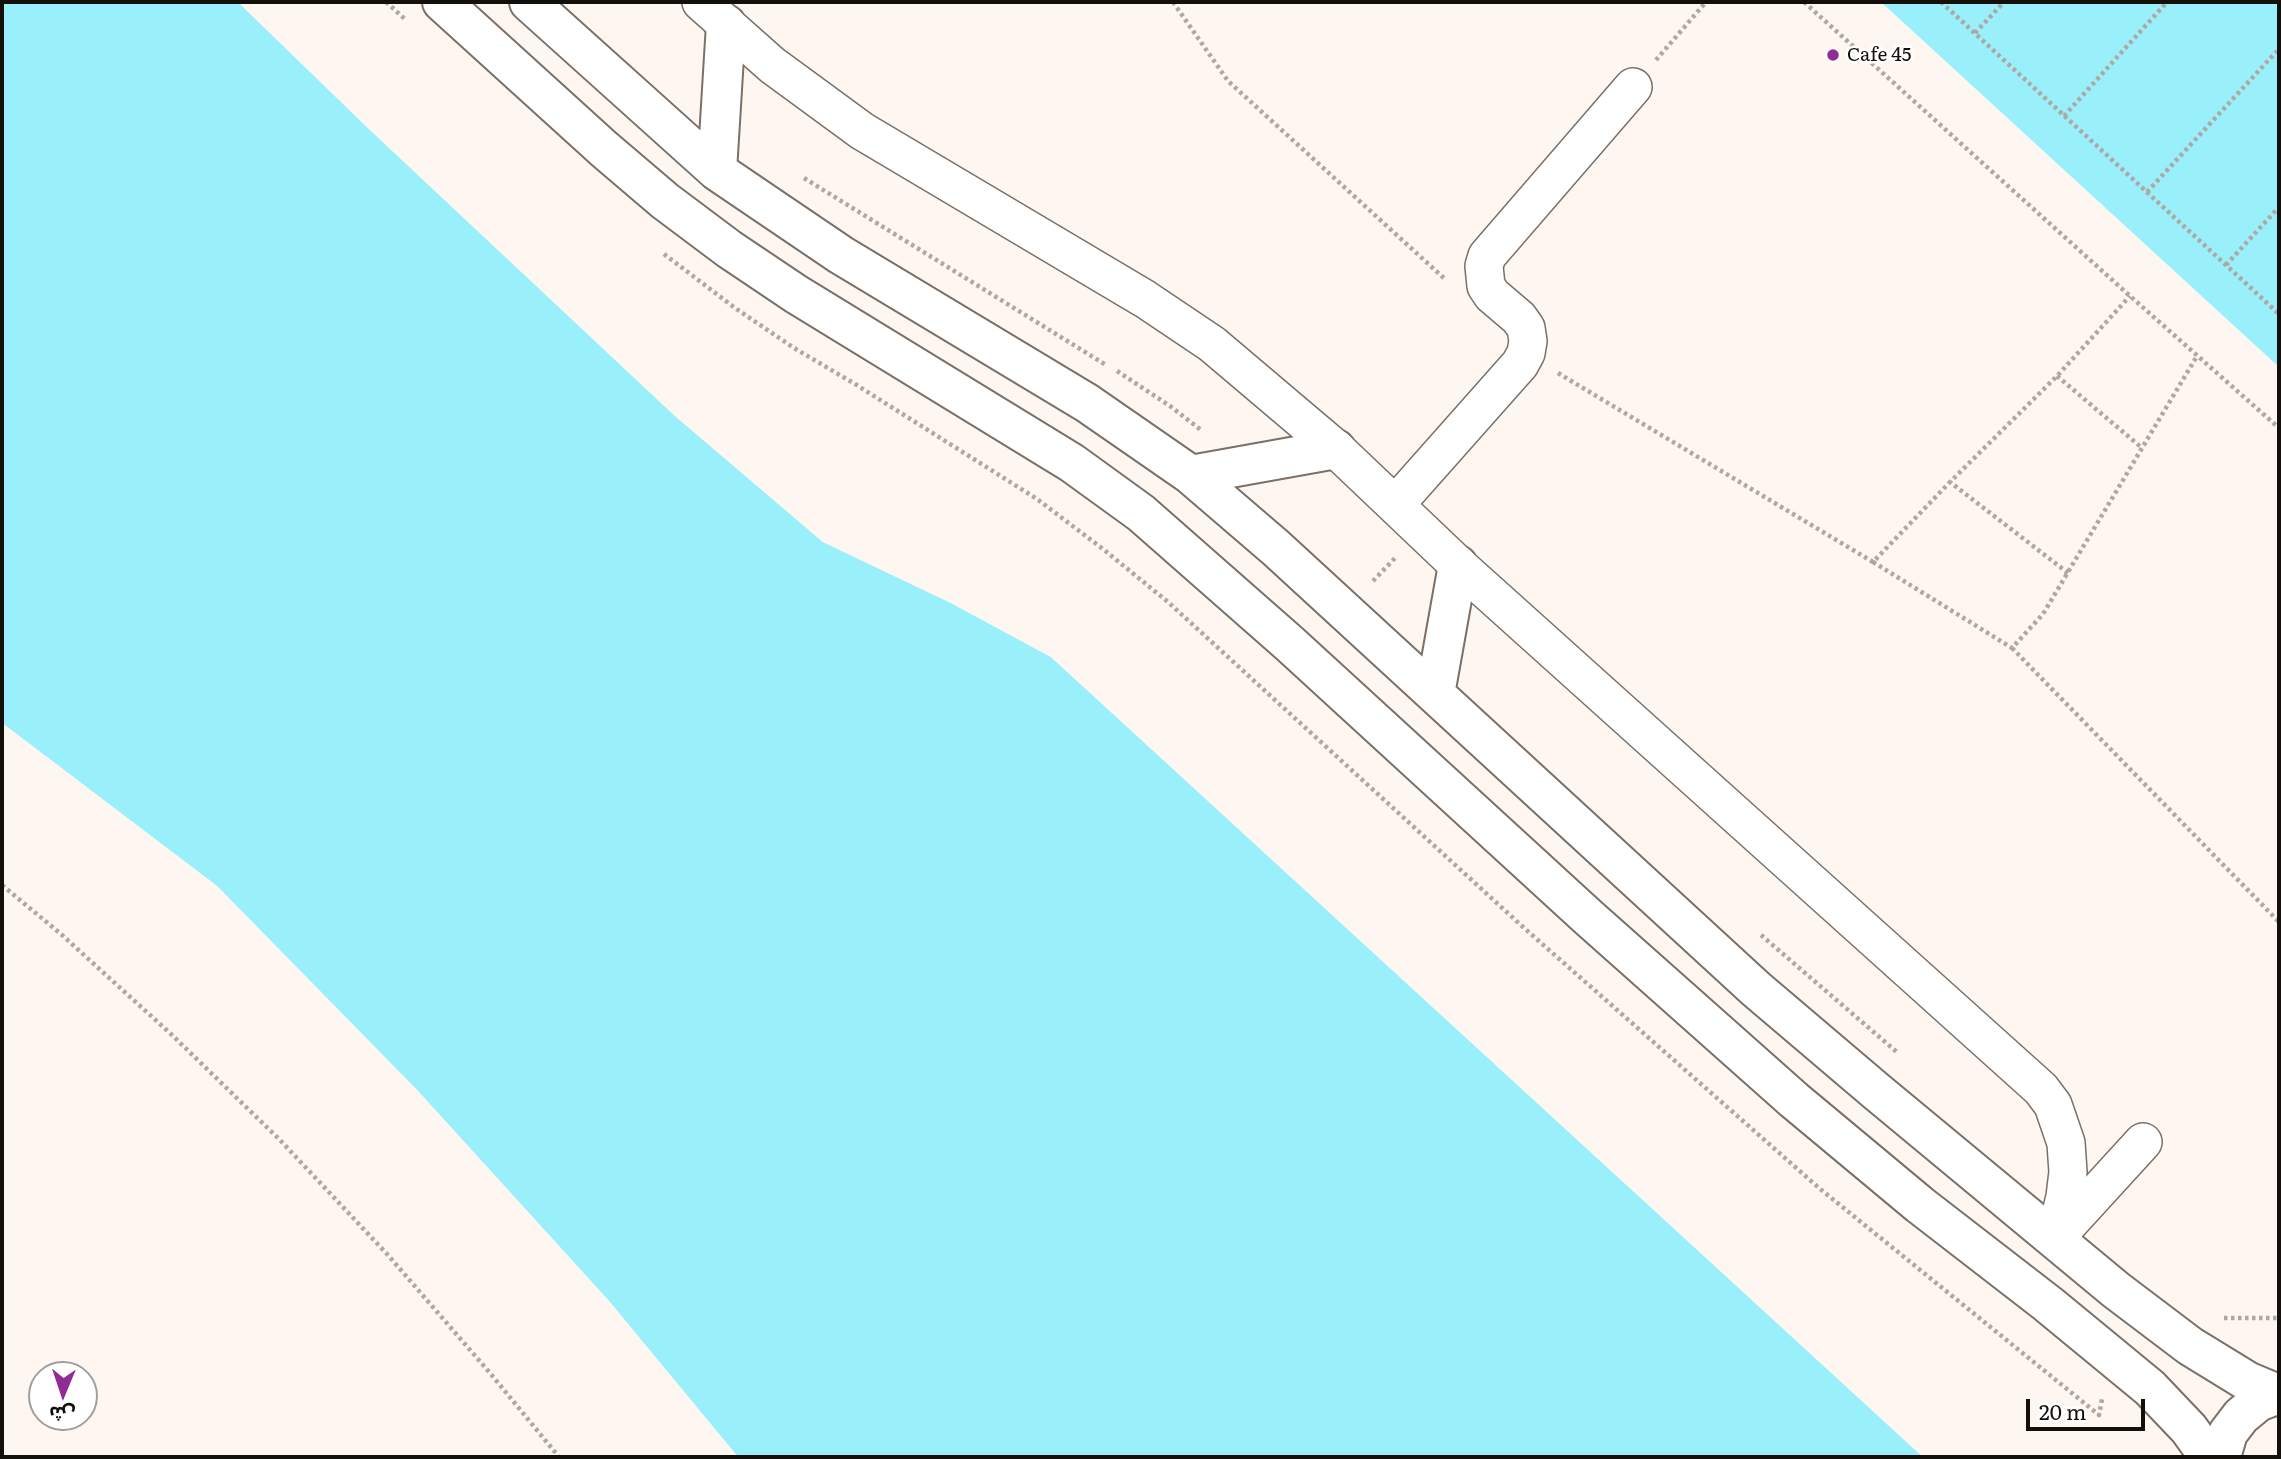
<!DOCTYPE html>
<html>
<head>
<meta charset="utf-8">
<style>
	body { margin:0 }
	#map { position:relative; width:2281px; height:1459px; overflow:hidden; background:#fef7f1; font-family:Literata,"Noto Sans Arabic",serif }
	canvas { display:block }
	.frame { position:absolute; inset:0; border:4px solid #13100c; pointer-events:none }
	.north { position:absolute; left:28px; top:1361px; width:70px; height:70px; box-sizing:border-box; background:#fff; border:2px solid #a19f9e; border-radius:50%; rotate:182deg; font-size:19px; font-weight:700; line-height:28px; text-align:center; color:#13100c }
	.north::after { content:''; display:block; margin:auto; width:24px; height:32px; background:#902c93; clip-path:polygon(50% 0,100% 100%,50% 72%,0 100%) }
	.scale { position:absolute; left:2026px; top:1399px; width:119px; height:32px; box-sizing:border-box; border:4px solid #13100c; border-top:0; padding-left:9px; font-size:21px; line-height:24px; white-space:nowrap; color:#13100c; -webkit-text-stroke:5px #fff; paint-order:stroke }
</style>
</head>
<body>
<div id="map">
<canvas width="2281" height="1459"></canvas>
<div class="frame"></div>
<div class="north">ش</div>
<div class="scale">20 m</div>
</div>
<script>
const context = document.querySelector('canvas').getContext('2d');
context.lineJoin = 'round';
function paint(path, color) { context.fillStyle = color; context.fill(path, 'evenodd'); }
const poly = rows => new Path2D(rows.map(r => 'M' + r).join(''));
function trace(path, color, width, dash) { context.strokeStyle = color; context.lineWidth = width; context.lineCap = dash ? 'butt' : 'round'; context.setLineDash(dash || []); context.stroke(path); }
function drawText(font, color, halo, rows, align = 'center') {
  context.font = font + ' Literata,serif'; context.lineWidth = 5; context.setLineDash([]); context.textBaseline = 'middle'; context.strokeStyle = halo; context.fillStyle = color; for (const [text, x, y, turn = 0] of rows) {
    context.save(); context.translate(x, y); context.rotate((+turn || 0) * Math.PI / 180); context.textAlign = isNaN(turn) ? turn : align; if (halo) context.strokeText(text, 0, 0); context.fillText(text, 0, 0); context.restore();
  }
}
const water = poly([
	[2,2,238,2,370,130,675,416,823,542,951,603,1051,657,1923,1457,738,1457,609,1301,417,1090,217,886,2,723],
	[1881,2,2279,2,2279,367]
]);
const pier = poly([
	[238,2,243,2,372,128,677,413,825,539,953,600,1053,654,1927,1457,1923,1457,1051,657,951,603,823,542,675,416,370,130],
	[2,723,217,886,417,1090,609,1301,738,1457,733,1457,606,1303,414,1093,215,888,2,728]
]);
const path = poly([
	[386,2,406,20],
	[1173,2,1228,81,1446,280],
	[1804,2,2130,296,2279,428],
	[1941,2,2279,314],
	[1975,33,2004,2],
	[1656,60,1706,2],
	[2064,116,2167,2],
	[804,178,1106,365],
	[2147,192,2277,51],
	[664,254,735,308,794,348,855,384,1037,499,1103,549,1168,602,1523,927,1819,1188,2099,1415,2102,1399],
	[2226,265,2279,207],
	[1117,371,1170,406,1201,430],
	[1558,373,1873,562,1950,482],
	[2057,376,2142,448],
	[1873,562,2012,648,2043,614,2197,356],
	[2068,573,1950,482,2057,376,2130,296],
	[1373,581,1396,557],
	[2012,648,2279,922],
	[2,885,62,935,172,1035,279,1139,387,1254,490,1373,559,1457],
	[1761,935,1898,1053],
	[2224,1318,2279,1318]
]);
const minor = poly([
	[701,2,772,65,862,131,1145,299,1212,344,1336,449,1458,565,2041,1089,2053,1105,2066,1143,2068,1172,2065,1197,2055,1238],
	[1395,505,1520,364,1526,353,1528,341,1526,328,1519,318,1492,295,1486,286,1484,266,1487,256,1633,87],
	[2058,1235,2143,1142]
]);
const tertiary = poly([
	[442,2,604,149,665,201,729,249,796,294,1072,463,1141,513,1290,644,1588,917,1794,1100,1920,1205,2048,1304,2150,1388,2189,1429,2209,1457],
	[529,2,717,171,841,255,1087,403,1191,475,1276,548,1756,989,1876,1091,2116,1290,2190,1346,2247,1381,2278,1394],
	[717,171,726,24],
	[1191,475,1336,449],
	[1435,694,1458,565],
	[2221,1457,2228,1433,2241,1416,2258,1402,2279,1394]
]);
const markers = [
	[1833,55,7,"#902c93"]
];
const poiNames = [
	["Cafe 45",1847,55]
];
paint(water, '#99f0fb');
paint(pier, '#fef7f1');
trace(minor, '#7b7067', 40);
trace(tertiary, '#7b7067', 42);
trace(path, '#aea8a3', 4.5, [3.5, 3.5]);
trace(minor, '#fff', 37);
trace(tertiary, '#fff', 38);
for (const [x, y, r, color] of markers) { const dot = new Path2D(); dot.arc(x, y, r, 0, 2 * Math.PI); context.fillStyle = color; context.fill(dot); trace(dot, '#fff', 2.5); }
drawText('19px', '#13100c', '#fff', poiNames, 'left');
</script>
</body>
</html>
